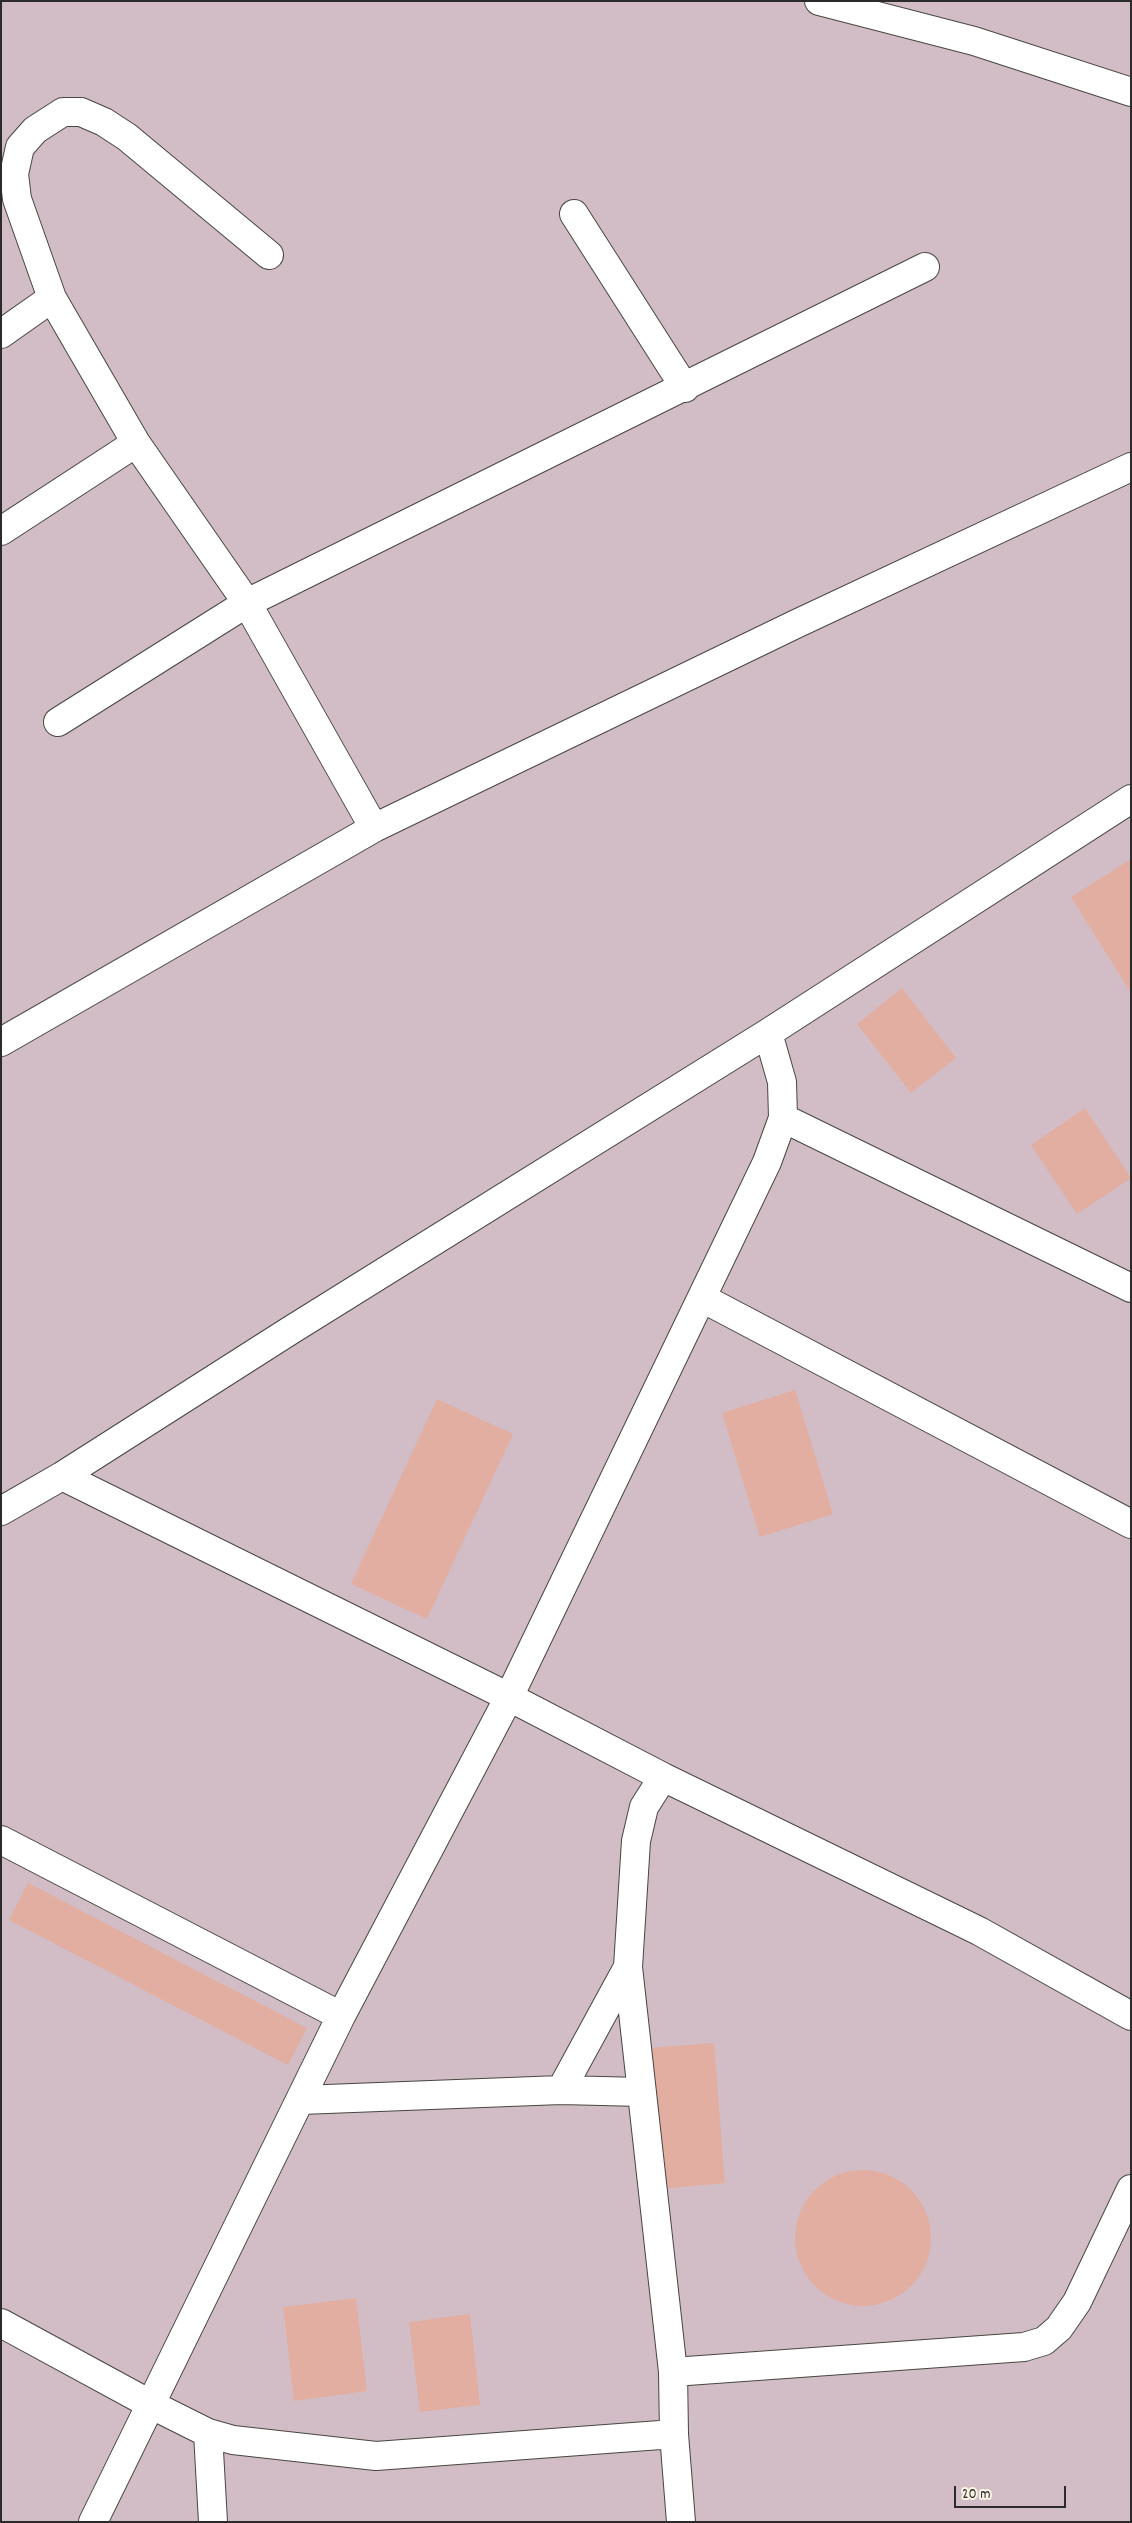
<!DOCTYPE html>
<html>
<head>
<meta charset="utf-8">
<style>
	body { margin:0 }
	#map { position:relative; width:1132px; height:2523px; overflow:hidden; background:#eddcba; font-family:Dekko,sans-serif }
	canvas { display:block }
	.frame { position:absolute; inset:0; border:2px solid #2b2b2b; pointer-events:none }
	.scale { position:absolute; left:954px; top:2486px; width:112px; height:22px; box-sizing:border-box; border:2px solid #2b2b2b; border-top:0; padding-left:6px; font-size:15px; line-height:18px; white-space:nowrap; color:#2b2b2b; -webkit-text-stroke:4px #fcf5e5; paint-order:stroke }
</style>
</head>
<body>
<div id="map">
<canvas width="1132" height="2523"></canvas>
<div class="frame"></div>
<div class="scale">20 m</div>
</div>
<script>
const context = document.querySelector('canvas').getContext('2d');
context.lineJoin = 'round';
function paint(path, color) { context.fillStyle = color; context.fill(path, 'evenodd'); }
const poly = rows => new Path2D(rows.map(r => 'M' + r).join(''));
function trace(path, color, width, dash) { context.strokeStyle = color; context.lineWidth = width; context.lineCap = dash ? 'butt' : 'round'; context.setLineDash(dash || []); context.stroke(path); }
const industrial = poly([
	[1,1,1131,1,1131,2522,1,2522]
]);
const building = poly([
	[1131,859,1131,993,1071,897],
	[902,988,956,1058,911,1093,857,1024],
	[1085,1108,1131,1178,1077,1214,1031,1145],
	[795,1390,833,1514,760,1537,722,1413],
	[437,1399,513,1434,427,1619,351,1584],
	[28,1883,307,2028,288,2065,9,1920],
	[714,2043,725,2183,660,2189,649,2048],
	'795 2238a68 68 0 1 1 136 0a68 68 0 1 1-136 0Z',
	[356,2298,367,2391,294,2401,283,2307],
	[470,2314,480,2405,420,2412,409,2322]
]);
const minor = poly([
	[819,1,974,41,1131,92],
	[574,214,685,388],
	[269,255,127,137,104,122,81,112,63,112,35,130,20,147,14,174,17,199,52,298,136,443,247,603,374,828],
	[1,334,52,298],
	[1,531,136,443],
	[58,722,247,603,925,267],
	[1,1042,374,828,796,624,1131,467],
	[783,1118,1131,1288],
	[702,1298,1131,1524],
	[62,1476,509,1697,663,1777,979,1931,1131,2016],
	[1,1511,62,1476,291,1330,768,1033,1131,799],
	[663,1777,644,1807,636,1841,628,1967,673,2372,674,2434,681,2522],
	[1,1840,341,2016],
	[561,2090,628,1967],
	[301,2100,561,2090,642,2092],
	[1,2323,150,2404,208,2433,233,2440,376,2456,674,2434],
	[673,2372,1024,2347,1044,2341,1059,2328,1077,2302,1131,2189],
	[208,2433,213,2522],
	[93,2522,341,2016,509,1697,767,1162,783,1118,782,1082,768,1033]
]);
paint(industrial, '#d2bdc6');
paint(building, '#e2aea2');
trace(minor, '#484640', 30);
trace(minor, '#fff', 28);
</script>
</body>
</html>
